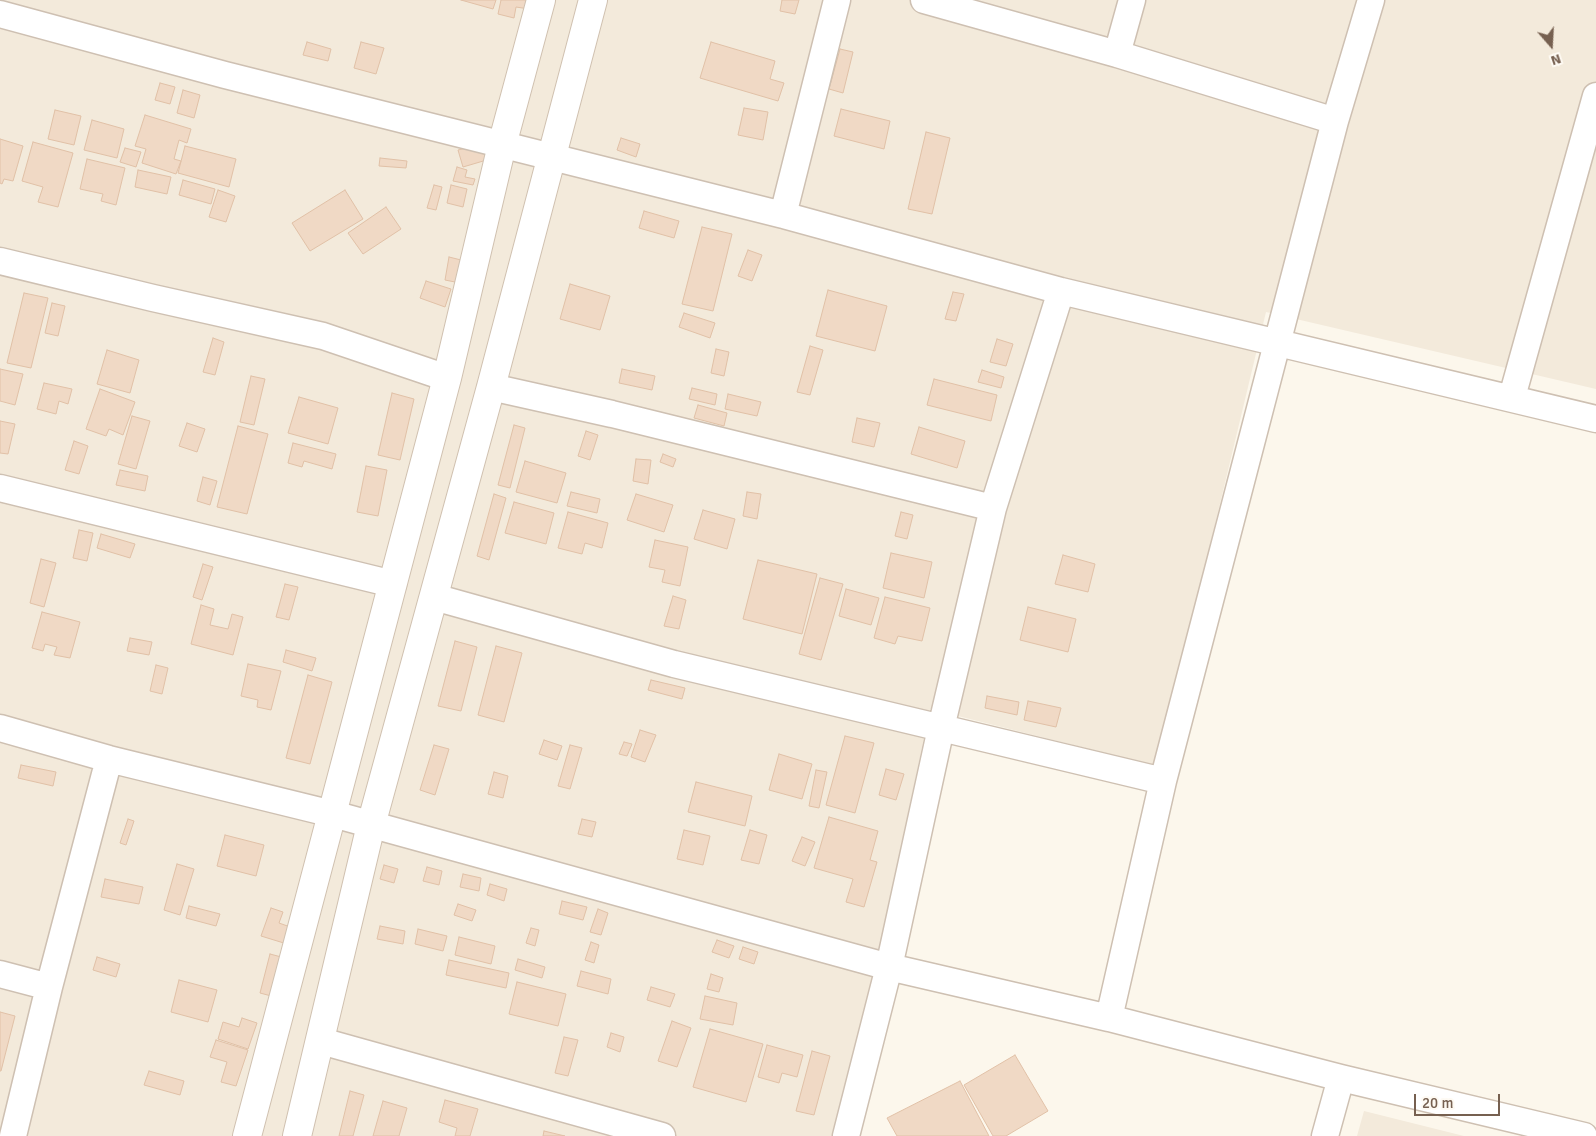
<!DOCTYPE html>
<html>
<head>
<meta charset="utf-8">
<style>
	body { margin:0 }
	#map { position:relative; width:1596px; height:1136px; overflow:hidden; background:#fcf7ec; font-family:Signika,sans-serif }
	canvas { display:block }
	.north { position:absolute; left:1526px; top:20px; width:50px; height:50px; -webkit-text-stroke:4px #fefaf3; paint-order:stroke; rotate:161deg; font-size:14px; font-weight:700; line-height:20px; text-align:center; color:#766050 }
	.north::after { content:''; display:block; margin:auto; width:18px; height:22px; background:#766050; clip-path:polygon(50% 0,100% 100%,50% 72%,0 100%) }
	.scale { position:absolute; left:1414px; top:1094px; width:86px; height:22px; box-sizing:border-box; border:2px solid #766050; border-top:0; padding-left:6px; font-size:15px; line-height:18px; white-space:nowrap; color:#766050; -webkit-text-stroke:4px #fefaf3; paint-order:stroke }
</style>
</head>
<body>
<div id="map">
<canvas width="1596" height="1136"></canvas>
<div class="north">N</div>
<div class="scale">20 m</div>
</div>
<script>
const context = document.querySelector('canvas').getContext('2d');
context.lineJoin = 'round';
function paint(path, color) { context.fillStyle = color; context.fill(path, 'evenodd'); }
const poly = rows => new Path2D(rows.map(r => 'M' + r).join(''));
function trace(path, color, width, dash) { context.strokeStyle = color; context.lineWidth = width; context.lineCap = dash ? 'butt' : 'round'; context.setLineDash(dash || []); context.stroke(path); }
const residential = poly([
	[0,0,1596,0,1596,389,1266,312,1157,766,930,709,872,984,832,1136,0,1136],
	[1364,1111,1464,1136,1357,1136]
]);
const building = poly([
	[461,0,496,0,493,9,461,0],
	[501,0,531,0,529,9,516,7,514,18,498,14,501,0],
	[782,0,799,0,795,14,780,11,782,0],
	[307,42,331,49,328,61,303,55,307,42],
	[361,42,384,48,376,74,354,68,361,42],
	[711,42,775,61,770,79,784,83,778,101,700,78,711,42],
	[840,49,853,52,843,93,829,89,840,49],
	[160,83,175,87,170,104,155,100,160,83],
	[183,90,200,95,194,118,177,113,183,90],
	[744,108,768,112,763,140,738,135,744,108],
	[841,109,890,121,884,149,834,136,841,109],
	[55,110,81,116,74,145,48,139,55,110],
	[145,115,191,129,187,143,179,140,174,159,181,161,176,174,142,163,146,149,135,146,145,115],
	[92,120,124,129,117,158,84,150,92,120],
	[926,132,950,138,932,214,908,209,926,132],
	[621,138,640,144,636,157,617,150,621,138],
	[0,139,23,146,13,181,4,179,2,184,0,183,0,139],
	[33,142,73,153,58,207,38,202,43,187,22,181,33,142],
	[486,143,490,159,463,167,458,150,486,143],
	[185,146,236,159,229,187,178,173,185,146],
	[125,148,141,152,136,167,120,162,125,148],
	[380,158,407,161,406,168,379,166,380,158],
	[87,159,125,168,116,205,101,201,103,194,80,189,87,159],
	[457,167,467,170,465,177,475,179,473,185,453,181,457,167],
	[138,170,171,177,167,194,135,187,138,170],
	[183,180,215,189,211,204,179,195,183,180],
	[434,185,442,187,436,210,427,208,434,185],
	[451,185,467,189,463,207,447,203,451,185],
	[218,190,235,196,226,222,209,217,218,190],
	[345,190,363,219,310,251,292,223,345,190],
	[386,207,401,229,363,254,348,233,386,207],
	[644,211,679,221,674,238,639,228,644,211],
	[702,227,732,234,713,311,682,304,702,227],
	[748,250,762,255,752,281,738,276,748,250],
	[449,257,465,261,460,283,445,280,449,257],
	[426,281,451,289,445,307,420,298,426,281],
	[570,284,610,296,600,330,560,319,570,284],
	[828,290,887,306,875,351,816,336,828,290],
	[953,292,964,294,956,321,945,319,953,292],
	[24,293,48,298,31,368,7,363,24,293],
	[52,303,65,306,58,336,45,333,52,303],
	[684,313,715,323,710,338,679,327,684,313],
	[213,338,224,342,215,375,203,372,213,338],
	[997,339,1013,344,1006,366,990,362,997,339],
	[810,346,823,350,810,395,797,392,810,346],
	[716,349,729,352,724,376,711,373,716,349],
	[107,350,139,360,130,393,97,384,107,350],
	[0,369,23,374,15,405,0,401,0,369],
	[622,369,655,376,652,390,619,383,622,369],
	[982,370,1004,377,1001,388,978,382,982,370],
	[251,376,265,379,254,425,240,422,251,376],
	[934,379,997,395,991,421,927,405,934,379],
	[44,383,72,389,68,404,59,401,56,414,37,409,44,383],
	[692,388,717,394,715,405,689,399,692,388],
	[100,389,135,402,123,435,109,429,106,436,86,429,100,389],
	[392,393,414,399,400,460,378,455,392,393],
	[728,394,761,402,757,416,725,409,728,394],
	[299,397,338,408,328,444,288,433,299,397],
	[698,405,727,413,724,426,694,418,698,405],
	[132,416,150,421,136,469,118,464,132,416],
	[857,418,880,423,874,447,852,442,857,418],
	[0,421,15,424,8,454,0,453,0,421],
	[187,423,205,429,197,452,179,446,187,423],
	[514,425,525,428,510,488,498,485,514,425],
	[238,426,268,434,247,514,217,507,238,426],
	[919,427,965,441,957,468,911,454,919,427],
	[586,431,598,435,590,460,578,456,586,431],
	[74,441,88,446,79,474,65,470,74,441],
	[293,443,336,454,332,469,304,461,302,467,288,463,293,443],
	[663,454,676,459,673,467,660,462,663,454],
	[636,459,651,460,648,484,633,481,636,459],
	[525,461,566,473,557,503,516,492,525,461],
	[366,466,387,470,378,516,357,512,366,466],
	[120,470,148,476,145,491,116,485,120,470],
	[203,477,217,481,210,505,197,501,203,477],
	[571,492,600,499,597,513,567,506,571,492],
	[747,492,761,494,757,519,743,516,747,492],
	[494,494,506,498,489,560,477,556,494,494],
	[636,494,673,505,664,532,627,520,636,494],
	[514,502,554,513,546,544,505,533,514,502],
	[703,510,735,519,727,549,694,539,703,510],
	[568,512,608,523,602,548,585,543,582,554,558,548,568,512],
	[901,512,913,515,907,539,895,536,901,512],
	[79,530,93,533,87,561,73,558,79,530],
	[101,534,135,544,130,558,97,548,101,534],
	[655,540,688,547,680,586,662,582,665,570,649,567,655,540],
	[891,553,932,562,924,598,883,588,891,553],
	[1063,555,1095,564,1088,592,1055,584,1063,555],
	[41,559,56,563,44,607,30,603,41,559],
	[758,560,817,574,802,634,743,619,758,560],
	[203,564,213,567,202,600,193,597,203,564],
	[820,578,843,584,821,660,799,654,820,578],
	[285,584,298,587,289,620,276,617,285,584],
	[846,589,879,598,871,625,839,616,846,589],
	[673,596,686,600,679,629,664,626,673,596],
	[885,597,930,608,922,641,898,636,895,644,874,638,885,597],
	[201,605,214,609,210,625,228,629,232,614,243,617,233,655,191,644,201,605],
	[1028,607,1076,619,1068,652,1020,640,1028,607],
	[42,612,80,622,70,658,54,655,57,647,45,644,43,651,32,648,42,612],
	[130,638,152,642,149,655,127,651,130,638],
	[455,641,477,647,461,711,438,706,455,641],
	[496,646,522,653,504,722,478,715,496,646],
	[286,650,316,658,312,671,283,662,286,650],
	[248,664,281,671,271,710,257,707,258,700,241,696,248,664],
	[156,665,168,668,162,694,150,691,156,665],
	[308,675,332,682,310,764,286,758,308,675],
	[651,680,685,688,682,699,648,690,651,680],
	[987,696,1019,702,1017,715,985,708,987,696],
	[1028,701,1061,708,1056,727,1024,720,1028,701],
	[640,730,656,735,645,762,631,757,640,730],
	[845,736,874,743,855,813,826,805,845,736],
	[544,740,562,746,557,760,539,754,544,740],
	[624,742,632,744,627,756,619,754,624,742],
	[434,745,449,749,435,795,420,790,434,745],
	[570,745,582,748,570,789,558,786,570,745],
	[779,754,812,764,802,799,769,790,779,754],
	[21,765,56,772,53,786,18,778,21,765],
	[886,769,904,774,896,800,879,795,886,769],
	[816,770,827,772,819,808,809,806,816,770],
	[494,772,508,776,503,798,488,794,494,772],
	[696,782,752,796,745,826,688,812,696,782],
	[829,817,878,831,870,860,877,862,864,907,846,902,853,879,814,868,829,817],
	[128,819,134,821,126,845,120,843,128,819],
	[582,819,596,822,592,837,578,834,582,819],
	[684,830,710,836,703,865,677,859,684,830],
	[750,830,767,835,759,864,741,860,750,830],
	[225,835,264,845,256,876,217,866,225,835],
	[802,837,815,842,805,866,792,861,802,837],
	[177,864,194,869,180,915,164,910,177,864],
	[384,865,398,869,394,883,380,879,384,865],
	[427,867,442,871,439,885,423,881,427,867],
	[463,874,481,878,479,891,460,887,463,874],
	[105,879,143,887,139,904,101,897,105,879],
	[490,884,507,889,504,901,487,895,490,884],
	[562,901,587,907,583,920,559,914,562,901],
	[458,904,476,910,472,921,454,915,458,904],
	[189,906,220,914,216,926,186,918,189,906],
	[271,908,283,912,279,923,293,928,287,944,261,936,271,908],
	[598,909,608,913,601,935,590,932,598,909],
	[380,926,405,931,403,944,377,939,380,926],
	[531,928,539,930,535,946,526,943,531,928],
	[418,929,447,936,443,951,415,944,418,929],
	[459,937,495,946,491,964,455,955,459,937],
	[717,940,734,946,729,958,712,952,717,940],
	[591,942,599,945,594,963,585,960,591,942],
	[743,947,758,952,754,964,739,959,743,947],
	[270,954,285,958,275,997,260,993,270,954],
	[97,957,120,964,116,977,93,970,97,957],
	[518,959,545,967,542,978,515,970,518,959],
	[449,960,509,973,506,988,446,975,449,960],
	[581,971,611,979,608,994,577,986,581,971],
	[711,974,723,978,719,992,707,989,711,974],
	[179,980,217,990,208,1022,171,1012,179,980],
	[517,982,566,994,558,1026,509,1014,517,982],
	[651,987,675,994,670,1007,647,1000,651,987],
	[705,996,737,1003,733,1025,700,1019,705,996],
	[0,1012,15,1016,1,1071,0,1071,0,1012],
	[242,1018,257,1023,248,1049,218,1039,223,1022,239,1027,242,1018],
	[672,1021,691,1028,677,1067,658,1061,672,1021],
	[710,1029,763,1044,746,1102,693,1087,710,1029],
	[611,1033,624,1037,620,1052,607,1047,611,1033],
	[564,1037,578,1040,568,1076,555,1073,564,1037],
	[216,1040,248,1050,236,1086,221,1082,227,1062,210,1057,216,1040],
	[767,1045,803,1055,797,1077,782,1073,779,1083,758,1077,767,1045],
	[812,1051,830,1056,814,1115,796,1111,812,1051],
	[1015,1055,1048,1111,1006,1136,993,1136,964,1085,1015,1055],
	[149,1071,184,1081,180,1095,144,1085,149,1071],
	[960,1081,989,1136,897,1136,887,1118,960,1081],
	[350,1091,364,1095,353,1136,339,1136,350,1091],
	[445,1100,478,1109,470,1136,455,1136,457,1128,439,1122,445,1100],
	[383,1101,407,1108,399,1136,373,1136,383,1101],
	[544,1131,565,1136,543,1136,544,1131]
]);
const street = poly([
	[924,0,1117,54,1335,121],
	[0,14,225,75,783,215,1061,291,1596,419],
	[1117,54,1132,0],
	[783,215,837,0],
	[0,261,153,298,323,336,447,378],
	[491,387,612,414,993,508],
	[1512,397,1596,96],
	[0,488,393,584],
	[434,597,674,664,1163,781],
	[0,728,109,759,333,814,889,967,1109,1018,1341,1078,1584,1136],
	[0,974,49,987],
	[1109,1018,1163,781,1335,121,1371,0],
	[321,1041,662,1136],
	[13,1136,49,987,109,759],
	[846,1136,889,967,941,728,993,508,1061,291],
	[1325,1136,1341,1078]
]);
const secondary = poly([
	[247,1136,447,378,502,145,541,0],
	[297,1136,371,825,491,387,593,0]
]);
paint(residential, '#f3eadb');
paint(building, '#f0d9c5');
trace(building, '#e1c1a7', 1);
trace(street, '#cec0b2', 29);
trace(secondary, '#d0c1b0', 30);
trace(street, '#fff', 26);
trace(secondary, '#fff', 28);
</script>
</body>
</html>
